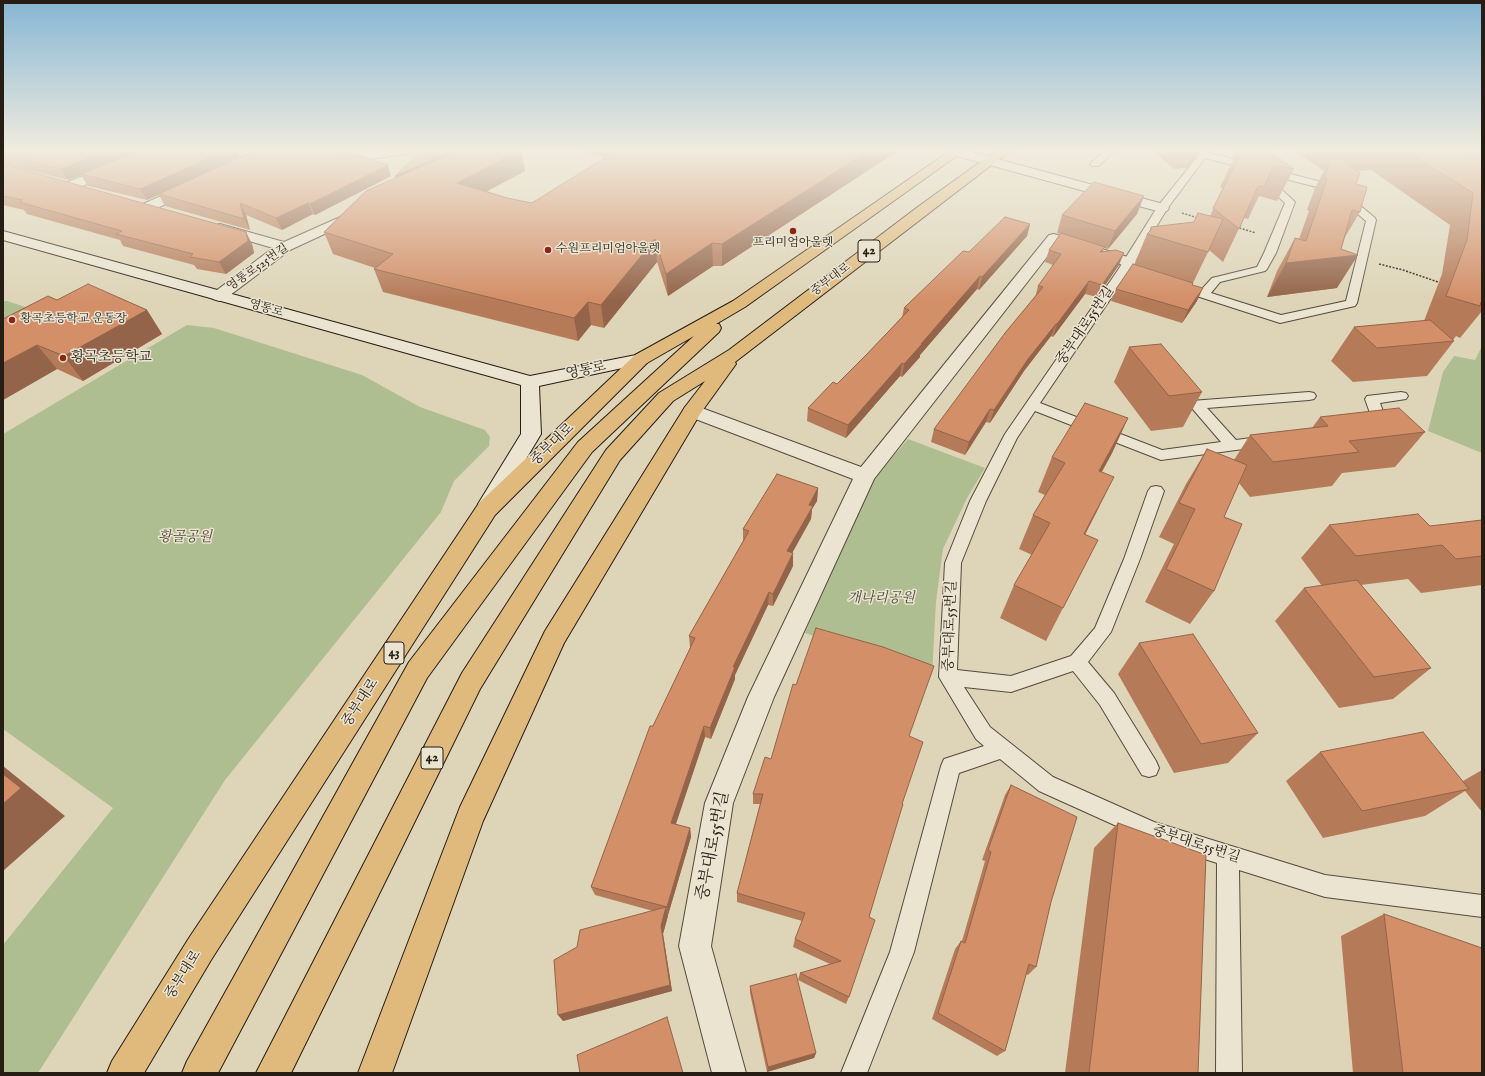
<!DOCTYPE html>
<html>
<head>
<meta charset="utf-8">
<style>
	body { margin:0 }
	#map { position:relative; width:1485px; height:1076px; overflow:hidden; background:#ded5b8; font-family:"IM FELL English",serif }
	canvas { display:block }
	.frame { position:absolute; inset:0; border:4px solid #261d14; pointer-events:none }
</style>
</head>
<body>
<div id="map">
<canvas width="1485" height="1076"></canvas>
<div class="frame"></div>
</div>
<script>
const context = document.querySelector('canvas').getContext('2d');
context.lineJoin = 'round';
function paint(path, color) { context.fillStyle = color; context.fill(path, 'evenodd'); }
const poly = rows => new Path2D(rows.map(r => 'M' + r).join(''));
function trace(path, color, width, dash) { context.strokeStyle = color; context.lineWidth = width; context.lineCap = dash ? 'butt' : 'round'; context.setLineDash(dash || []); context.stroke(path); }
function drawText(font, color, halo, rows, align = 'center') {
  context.font = font + ' "IM FELL English","Noto Serif KR",serif'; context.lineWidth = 3; context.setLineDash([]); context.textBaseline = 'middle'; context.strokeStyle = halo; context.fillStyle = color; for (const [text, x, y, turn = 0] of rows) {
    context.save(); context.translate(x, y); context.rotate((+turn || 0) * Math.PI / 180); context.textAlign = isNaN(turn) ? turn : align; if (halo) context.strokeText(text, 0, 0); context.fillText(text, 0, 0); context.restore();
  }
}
const green = poly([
	[3,301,7,301,38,311,3,329],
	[187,325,214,328,362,375,420,407,485,430,490,437,489,446,454,481,441,512,225,780,38,1073,3,1073,3,945,113,808,3,729,3,434],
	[1482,346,1482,453,1428,431,1443,372,1454,356,1475,360],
	[908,439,985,468,967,498,943,549,936,602,932,675,805,633,873,479]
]);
const path = poly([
	[1182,213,1198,218],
	[1236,227,1256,233],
	[1379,264,1403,270,1441,283]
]);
const lane = poly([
	[1106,150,1116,150,1098,166,1092,166,1090,164,1092,162,1106,150],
	[1203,150,1211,150,1209,153,1337,186,1375,218,1376,220,1357,303,1355,306,1280,323,1175,289,1173,287,1175,285,1179,284,1201,290,1212,278,1257,267,1264,253,1285,203,1270,189,1276,176,1205,158,1167,209,1130,270,1040,403,1162,450,1221,442,1191,407,1189,404,1191,401,1309,392,1314,393,1316,396,1314,399,1309,400,1207,408,1236,440,1266,436,1271,438,1273,441,1271,444,1266,446,1161,460,1035,411,1017,438,986,501,961,563,957,670,1011,676,1071,656,1095,628,1124,559,1148,491,1151,487,1156,486,1161,487,1164,491,1140,559,1111,632,1088,662,1114,693,1156,761,1159,768,1156,775,1149,777,1142,775,1100,705,1073,671,1011,692,964,687,990,727,1053,777,1154,822,1325,875,1482,895,1482,917,1325,897,1239,870,1242,1073,1216,1073,1217,863,1152,842,1039,791,1000,759,959,773,914,952,867,1073,841,1073,890,952,941,766,944,759,984,746,976,739,939,677,945,563,970,501,1005,434,1118,270,1158,206,1203,150],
	[1285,179,1329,190,1366,221,1346,301,1281,315,1211,293,1220,282,1265,271,1267,269,1276,253,1295,202,1280,188,1285,179],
	[1401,392,1406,393,1408,396,1406,399,1380,403,1384,414,1382,417,1368,427,1363,429,1358,427,1356,424,1358,421,1370,413,1365,399,1367,396,1401,392]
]);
const street = poly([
	[147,150,163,150,162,153,73,190,63,190,61,187,63,184,147,150],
	[213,150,279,151,284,152,285,155,284,158,279,159,261,158,219,154,214,153,213,150],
	[381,150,412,150,411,153,406,154,362,160,331,160,326,159,325,156,326,153,331,152,362,152,381,150],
	[945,150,964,150,1167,205,1169,208,1167,211,1162,212,1157,211,946,153,945,150],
	[188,184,193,185,195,188,193,191,153,210,148,211,143,210,141,207,143,204,188,184],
	[356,210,361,211,363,214,361,217,290,250,225,299,219,301,213,299,211,296,213,293,273,248,215,231,213,228,215,225,220,224,284,242,356,210],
	[1054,234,1134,259,1137,262,1134,265,1129,267,1057,244,874,479,774,697,733,803,711,946,746,1073,712,1073,679,946,705,803,748,697,853,479,685,415,683,411,685,407,692,405,699,407,861,467,1049,235,1054,234]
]);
const secondary = poly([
	[3,231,530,376,641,354,647,355,650,359,647,363,641,364,539,386,541,434,496,509,489,512,482,509,478,504,521,434,521,385,3,240,3,231]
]);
const primary = poly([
	[951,150,965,150,745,307,716,324,719,324,721,328,719,332,592,452,427,678,218,1073,182,1073,187,1061,409,662,578,442,694,336,647,363,495,515,211,960,144,1073,107,1073,112,1061,189,938,479,503,635,355,733,301,951,150],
	[997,150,1011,150,735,362,736,364,700,414,564,643,483,821,392,1073,358,1073,460,807,545,631,685,407,705,381,673,401,620,460,480,689,291,1073,256,1073,462,673,606,450,659,393,729,350,919,206,997,150]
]);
const wall = poly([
	[3,150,133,150,133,153,197,152,202,150,236,150,239,157,391,176,315,215,313,214,282,230,246,215,250,230,165,206,159,195,147,200,88,186,81,175,68,180,3,164],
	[521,150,525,171,487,191,507,198,532,203,605,158,578,150,899,150,722,266,713,266,668,296,657,262,604,328,591,325,578,341,383,292,374,269,375,268,333,254,324,232,396,178,395,176],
	[1152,150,1201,150,1187,168,1174,169],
	[1293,150,1482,150,1482,311,1460,338,1456,336,1453,340,1454,341,1427,376,1353,382,1331,361,1354,327,1424,321,1442,274,1450,225,1371,170,1376,162,1371,170,1358,171,1356,184,1360,212,1345,237,1341,249,1337,288,1267,297,1277,271,1295,238,1299,239,1309,211,1307,210,1315,188,1324,171],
	[1235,156,1294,169,1277,201,1259,196,1248,219,1244,218,1223,262,1209,250,1192,285,1197,301,1182,323,1111,301,1116,289,1134,265,1147,234,1149,232,1151,227,1194,222,1210,216,1223,188,1220,187],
	[3,164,252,244,254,253,226,274,197,269,194,265,123,246,120,240,27,214,24,210,3,205],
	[1144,196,1137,214,1108,249,1104,248,1103,252,1119,265,1097,297,1085,294,1053,337,1051,336,1024,371,990,423,986,422,965,455,931,442,934,429,1035,298,1038,286,1053,265,1045,262,1049,250,1061,234,1057,233,1062,215],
	[1030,224,1027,236,979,290,977,289,920,355,920,357,902,377,900,376,846,438,807,421,808,408,837,384,867,354,902,317,904,308,969,252],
	[57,300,147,310,162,334,83,381,57,369,3,400],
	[1129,347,1202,392,1183,427,1151,431,1114,382],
	[1320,417,1425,432,1395,467,1342,473,1332,486,1250,497,1239,483,1224,517,1214,591,1190,624,1145,602,1174,544,1159,537,1186,484,1207,449,1234,460,1250,435,1312,428],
	[1128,418,1112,453,1102,472,1097,511,1085,535,1098,540,1046,641,1000,618,1014,585,1032,555,1019,549,1033,515,1045,495,1038,492,1052,457],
	[818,488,817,501,812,509,811,519,792,553,793,553,793,566,773,606,768,605,735,675,735,679,711,739,705,737,675,825,690,828,691,837,668,915,663,934,672,991,563,1021,653,911,595,895,591,887,653,726,690,648,689,636,743,541,743,529],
	[1482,520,1482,585,1421,593,1408,579,1361,585,1431,668,1393,699,1339,708,1275,621,1304,588,1322,586,1301,558,1329,525,1430,526],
	[1139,643,1258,733,1228,763,1174,773,1118,674],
	[909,736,902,804,869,917,849,997,846,1004,798,980,800,973,830,964,793,947,795,939,802,921,737,902,737,893,760,804,753,804,753,794,771,759],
	[1320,752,1463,781,1482,770,1482,812,1465,791,1425,816,1323,838,1286,781],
	[1011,785,1051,902,1036,967,1028,975,1026,974,1005,1051,997,1056,932,1019,955,949,961,941,962,941,985,861,982,860,1005,795],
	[1118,823,1198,1073,1065,1073,1094,848],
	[1384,914,1482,1073,1353,1073,1341,936],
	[750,986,816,1053,814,1058,767,1072,750,993]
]);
const shadedWall = poly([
	[110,150,133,150,134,154,81,174,81,175,68,180,61,169],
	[227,150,236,150,239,157,147,200,140,189],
	[453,150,470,150,399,187,395,176],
	[521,150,525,171,463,204,457,183],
	[870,150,899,150,722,266,722,244],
	[1194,150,1201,150,1187,168],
	[388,165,391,176,315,215,310,204],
	[1144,196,1137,214,1108,249,1115,231],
	[240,203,246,215,250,230,244,219],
	[308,203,313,214,282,230,276,218],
	[1030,224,1027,236,979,290,982,277],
	[246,232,252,244,254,253,226,274,219,262],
	[655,239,657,262,604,328,601,305],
	[712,243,713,266,668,296,666,274],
	[1124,253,1119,265,1097,297,1102,285],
	[1358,255,1337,288,1267,297,1286,263],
	[980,276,977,289,920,355,920,357,902,377,904,364],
	[1089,281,1085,294,1053,337,1057,324],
	[1203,288,1197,301,1182,323,1188,310],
	[588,302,591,325,578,341,574,318],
	[147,310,162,334,83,381,64,356],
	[1056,324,1051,336,1024,371,990,423,994,410,1028,359],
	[37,345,57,369,3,400,3,363],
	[902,363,900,376,846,438,848,425],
	[990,409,986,422,965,455,969,442],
	[1128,418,1112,453,1083,505,1099,471],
	[1114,477,1097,511,1067,568,1084,534],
	[818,488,817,501,812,509,811,519,786,564,787,551,809,505],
	[793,553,793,566,773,606,773,594],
	[769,592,768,605,735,675,735,679,711,739,710,728,733,667],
	[704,726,705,737,673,833,671,823],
	[3,766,65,816,3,871],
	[690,828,691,837,668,915,667,907],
	[666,907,668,916,663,934,672,991,563,1021,558,1015,661,926],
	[816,1053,814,1058,767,1072,768,1067]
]);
const building = poly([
	[3,150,110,150,61,169,3,154,3,150],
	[141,150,191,150,197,152,202,150,227,150,140,189,81,174,141,150],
	[256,150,311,150,352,153,388,165,310,204,308,203,276,218,240,203,244,219,159,194,256,150],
	[422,150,453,150,395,176,422,150],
	[459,150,521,150,457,183,507,198,532,203,617,150,870,150,722,244,712,243,666,274,655,239,601,305,588,302,574,318,374,269,393,254,324,232,366,191,459,150],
	[1238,150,1268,150,1294,169,1274,165,1264,187,1258,186,1239,229,1213,208,1239,157,1235,156,1238,150],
	[1405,150,1424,150,1436,152,1467,151,1482,159,1482,302,1481,302,1480,306,1446,296,1467,240,1473,193,1405,150],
	[1332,157,1340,159,1360,173,1356,184,1367,187,1360,212,1352,210,1341,249,1358,255,1286,263,1295,238,1306,241,1327,179,1324,178,1332,157],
	[3,164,246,232,248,241,219,262,190,257,193,254,116,234,122,231,19,202,23,200,3,196,3,164],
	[1094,182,1144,196,1115,231,1062,215,1094,182],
	[1198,213,1223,219,1208,252,1147,234,1151,230,1151,227,1194,222,1198,213],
	[1005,217,1030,224,982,277,980,276,921,344,922,344,904,364,902,363,848,425,808,408,833,382,837,384,867,354,909,310,904,308,963,251,969,252,1005,217],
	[1061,233,1105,247,1100,252,1116,250,1124,253,1102,285,1089,281,1057,324,1056,324,1028,359,994,410,990,409,969,442,934,429,1005,333,1043,287,1038,286,1061,254,1049,250,1061,233],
	[1133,264,1193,283,1192,285,1203,288,1188,310,1116,289,1133,264],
	[88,284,147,310,64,356,37,345,3,363,3,319,48,296,57,300,88,284],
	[1430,320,1454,341,1377,348,1354,327,1430,320],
	[1161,344,1202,392,1169,396,1129,347,1161,344],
	[1085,403,1128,418,1099,471,1114,477,1084,534,1098,540,1063,608,1014,585,1050,523,1033,515,1065,463,1052,457,1085,403],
	[1399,408,1425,432,1349,441,1359,452,1273,462,1250,435,1328,426,1320,417,1399,408],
	[1207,449,1247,465,1224,517,1242,524,1214,591,1166,569,1195,509,1179,503,1207,449],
	[777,474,818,488,809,505,813,506,787,551,793,553,773,594,769,592,733,667,735,667,710,728,704,726,671,823,690,828,667,907,591,887,650,726,653,726,695,638,689,636,749,531,743,529,777,474],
	[1418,514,1430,526,1482,520,1482,556,1456,559,1442,545,1356,556,1329,525,1418,514],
	[1357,580,1431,668,1374,677,1304,588,1357,580],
	[816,628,883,647,934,666,909,736,923,742,902,804,903,804,869,917,875,920,849,997,800,973,841,961,795,939,805,913,737,893,763,794,753,794,765,757,771,759,793,684,796,685,816,628],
	[1193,634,1258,733,1201,744,1139,643,1193,634],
	[1423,732,1469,789,1362,811,1320,752,1423,732],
	[3,774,21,788,3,804,3,774],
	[1011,785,1077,817,1051,902,1036,967,1029,964,1005,1051,938,1013,961,941,965,943,991,852,988,850,1011,785],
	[1118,823,1206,855,1198,1073,1089,1073,1118,823],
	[666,907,661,926,670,985,558,1015,554,960,577,947,580,930,666,907],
	[1384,914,1482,948,1482,1073,1403,1073,1384,914],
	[796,974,816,1053,768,1067,750,986,796,974],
	[667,1017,683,1073,580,1073,577,1055,667,1017]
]);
const markers = [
	[793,231,4,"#8f2418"],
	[548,250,4,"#8f2418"],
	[12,320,4,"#8f2418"],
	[63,358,4,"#8f2418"]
];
const farPoinames = [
	["프리미엄아울렛",793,244,"center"],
	["수원프리미엄아울렛",556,250],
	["황곡초등학교 운동장",20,320]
];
const farStreetnames = [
	["영통로525번길",258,268,-35],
	["중부대로",831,280,-37],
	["영통로",266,309,16]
];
const shields = [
	[869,251,22],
	[394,653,20],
	[432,758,22]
];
const shieldNames = [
	["42",869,251],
	["43",394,653],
	["42",432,758]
];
const streetNames = [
	["중부대로55번길",1086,326,-56],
	["영통로",586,371,-12],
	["중부대로",553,445,-44],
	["중부대로55번길",951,626,-88],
	["중부대로",361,703,-57],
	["중부대로55번길",1196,845,18],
	["중부대로",184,975,-58]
];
const poiNames = [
	["황곡초등학교",71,358]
];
const parkNames = [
	["황골공원",185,538],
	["개나리공원",881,599]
];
const nearStreetnames = [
	["중부대로55번길",714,846,-79]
];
paint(green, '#afbe90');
trace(lane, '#544b3d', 2);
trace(street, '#544b3d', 2);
trace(secondary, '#261d14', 2);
trace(primary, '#261d14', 2);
trace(path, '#261d14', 1.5, [2, 1.5]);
paint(lane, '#eae4d1');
paint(street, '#eae4d1');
paint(secondary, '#eae4d1');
paint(primary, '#dfba7c');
paint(wall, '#b57b59');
paint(shadedWall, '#936449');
paint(building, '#d28f68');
trace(building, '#936449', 1);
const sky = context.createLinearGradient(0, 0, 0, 300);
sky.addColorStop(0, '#86b6d3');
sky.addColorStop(0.5, '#f0ecdf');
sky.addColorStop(1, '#f0ecdf00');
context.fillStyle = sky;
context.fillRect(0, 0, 1485, 300);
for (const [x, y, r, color] of markers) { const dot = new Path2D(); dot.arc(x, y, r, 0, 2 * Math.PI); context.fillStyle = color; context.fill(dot); trace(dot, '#eae4d1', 1.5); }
drawText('12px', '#261d14', '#eae4d1', farPoinames, 'left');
drawText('12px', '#261d14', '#eae4d1', farStreetnames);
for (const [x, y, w] of shields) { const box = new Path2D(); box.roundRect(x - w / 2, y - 11, w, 22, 3); context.fillStyle = '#eae4d1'; context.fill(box); trace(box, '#261d14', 1); }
drawText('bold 13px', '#261d14', null, shieldNames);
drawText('14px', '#261d14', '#eae4d1', streetNames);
drawText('14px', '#261d14', '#eae4d1', poiNames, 'left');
drawText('italic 14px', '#4f4d39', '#eae4d1', parkNames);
drawText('17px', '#261d14', '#eae4d1', nearStreetnames);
</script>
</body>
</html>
